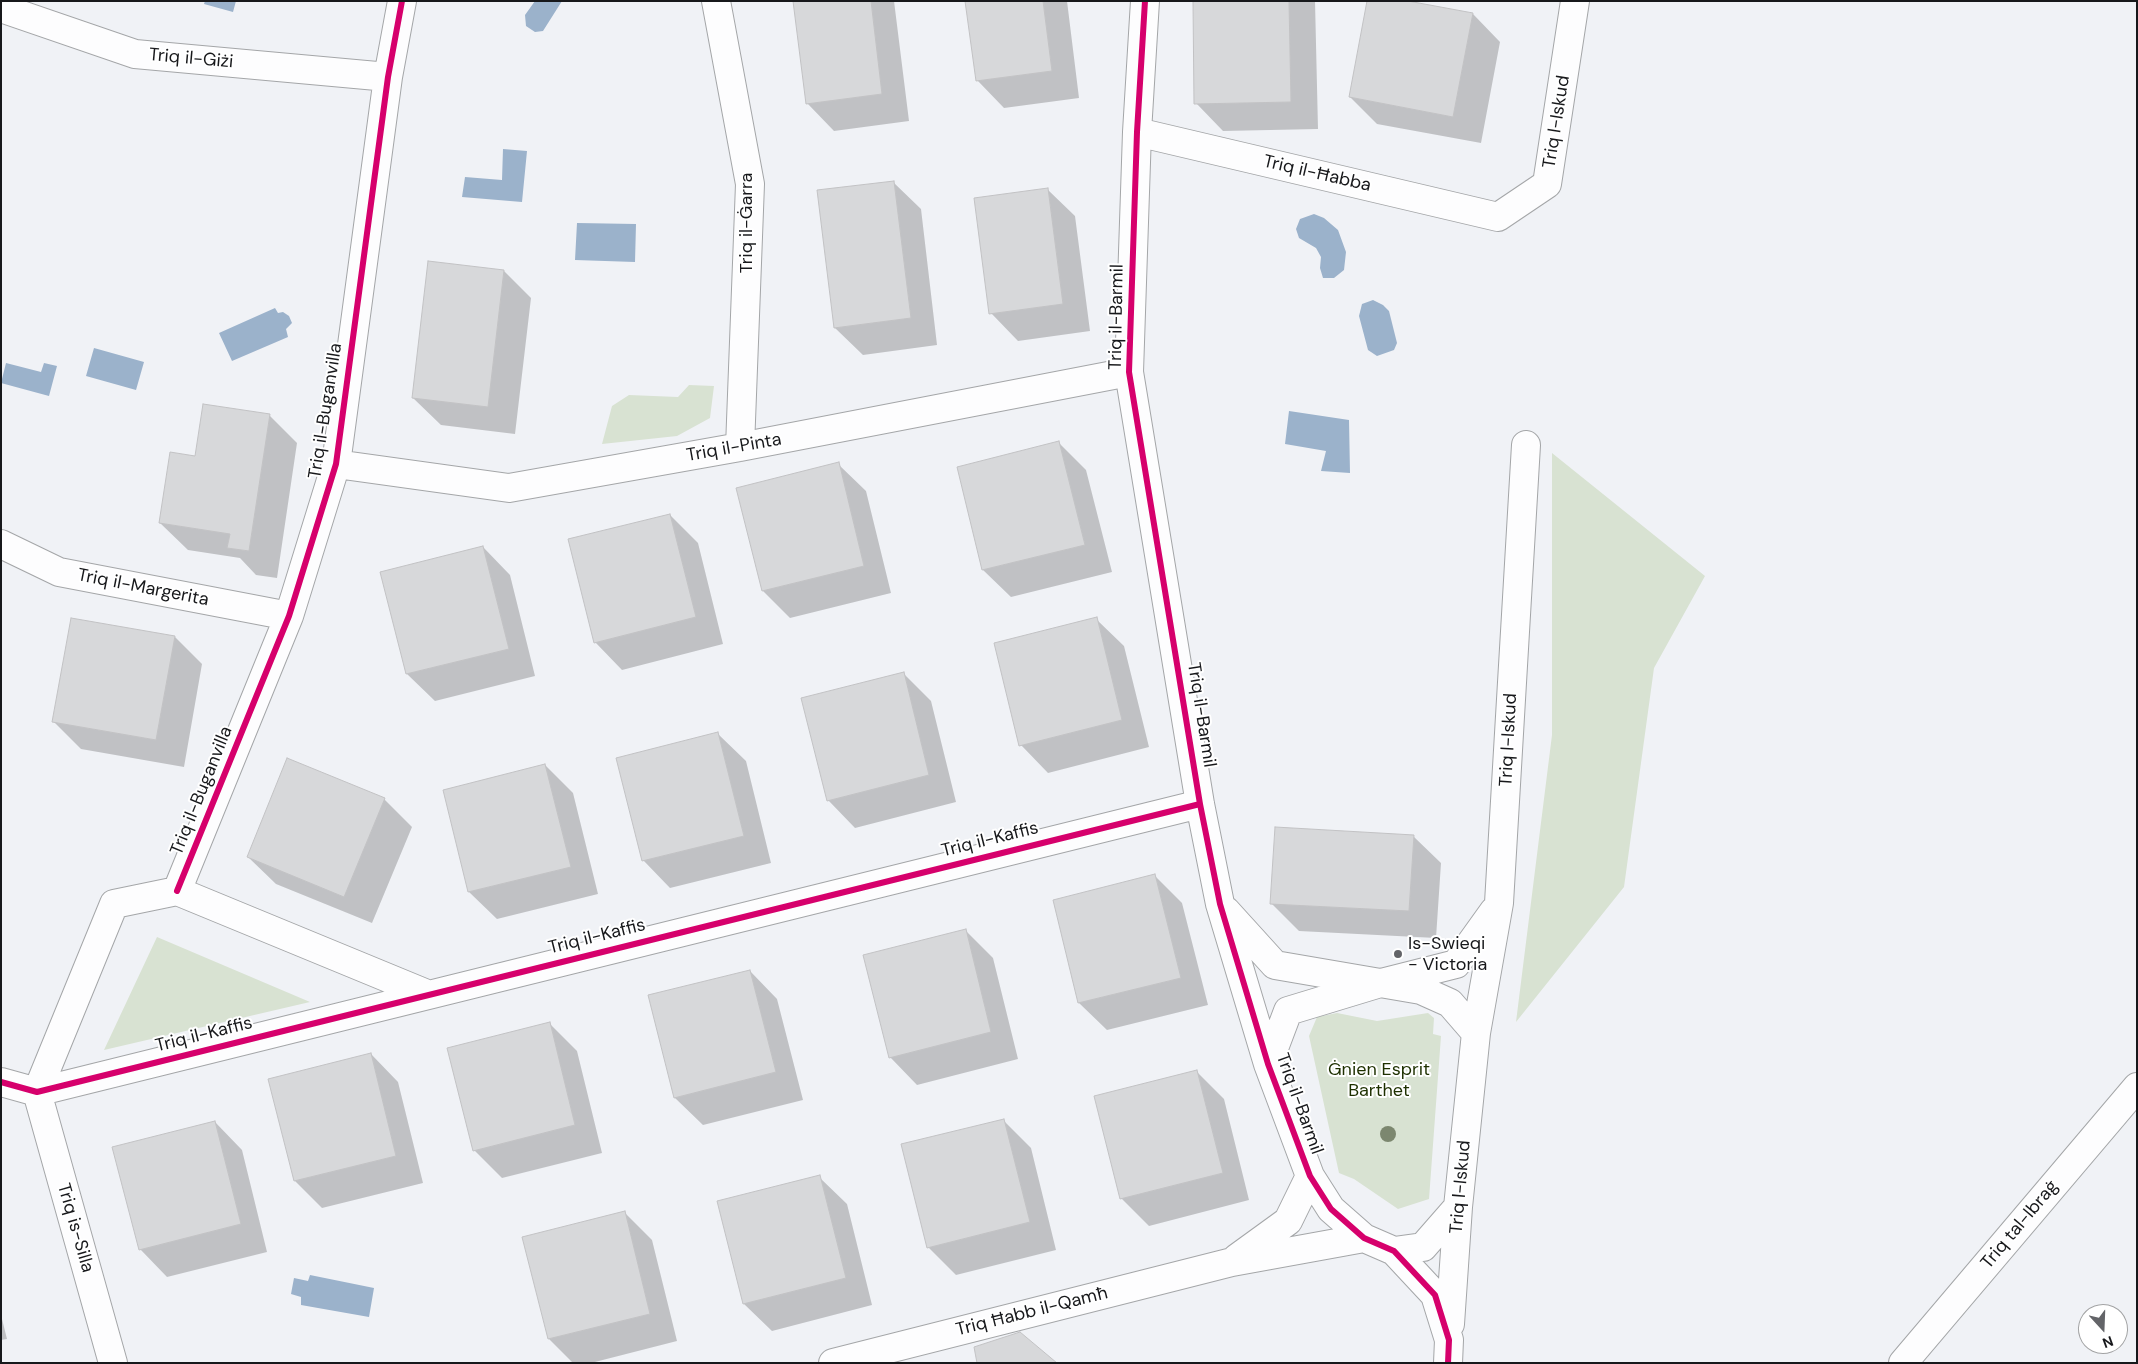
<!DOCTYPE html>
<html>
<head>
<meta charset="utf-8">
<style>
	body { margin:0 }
	#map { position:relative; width:2138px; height:1364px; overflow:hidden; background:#f0f2f6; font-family:"DM Sans",sans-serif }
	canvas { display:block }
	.frame { position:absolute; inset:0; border:2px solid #17181b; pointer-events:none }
	.north { position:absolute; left:2078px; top:1304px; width:50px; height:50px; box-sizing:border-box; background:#fff; border:1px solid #a2a3a4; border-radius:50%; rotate:160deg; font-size:14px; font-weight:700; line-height:20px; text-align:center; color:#17181b }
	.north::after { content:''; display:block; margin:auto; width:18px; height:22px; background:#636468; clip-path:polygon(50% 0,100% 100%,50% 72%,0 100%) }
</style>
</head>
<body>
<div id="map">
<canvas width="2138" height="1364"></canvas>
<div class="frame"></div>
<div class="north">N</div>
</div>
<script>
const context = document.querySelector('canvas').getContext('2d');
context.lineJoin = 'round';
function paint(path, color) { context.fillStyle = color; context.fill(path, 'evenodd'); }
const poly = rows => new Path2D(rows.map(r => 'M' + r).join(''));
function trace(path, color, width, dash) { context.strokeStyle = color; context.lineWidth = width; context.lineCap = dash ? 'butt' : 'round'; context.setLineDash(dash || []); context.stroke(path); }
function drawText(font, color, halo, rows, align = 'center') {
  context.font = font + ' "DM Sans",sans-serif'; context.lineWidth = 4; context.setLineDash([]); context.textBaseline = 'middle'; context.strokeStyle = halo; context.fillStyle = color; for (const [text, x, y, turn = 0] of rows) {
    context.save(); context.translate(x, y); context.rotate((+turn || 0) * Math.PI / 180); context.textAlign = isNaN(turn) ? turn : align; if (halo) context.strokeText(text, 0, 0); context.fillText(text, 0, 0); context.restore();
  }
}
const green = poly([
	[689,385,714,386,710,418,677,436,602,444,612,406,629,395,678,397],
	[1552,453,1705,576,1654,668,1624,887,1516,1022,1552,735],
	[157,937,310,1002,104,1050],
	[1337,1013,1377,1021,1428,1013,1434,1018,1433,1034,1441,1036,1429,1199,1398,1209,1354,1179,1339,1173,1309,1036,1317,1017]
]);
const water = poly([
	[205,1,236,1,233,12,204,4],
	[535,1,562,1,543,31,535,32,526,26,525,15],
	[503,149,527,151,522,202,462,197,465,177,502,180],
	[1314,214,1324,218,1338,230,1346,252,1344,270,1334,278,1323,278,1320,268,1321,257,1316,248,1299,238,1296,229,1300,219],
	[577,223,636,224,635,262,575,260],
	[1373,300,1383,305,1389,311,1397,343,1394,350,1377,356,1368,350,1359,316,1362,304],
	[275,308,278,313,283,312,289,316,292,323,286,329,288,337,232,361,219,333],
	[94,348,144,362,136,390,86,376],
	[6,363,41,372,44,363,57,366,49,396,1,383],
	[1289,411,1349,420,1350,473,1321,471,1326,451,1285,444],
	[310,1275,374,1288,369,1317,301,1305,301,1297,291,1294,294,1278,308,1281]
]);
const shadow = poly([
	[794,1,894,1,909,121,834,131,807,103],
	[967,1,1067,1,1079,98,1004,108,977,80],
	[1194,1,1315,1,1318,129,1223,131,1196,103],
	[1473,14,1500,42,1481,143,1377,124,1350,97],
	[893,182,921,209,937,345,863,355,835,328],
	[1047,189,1075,216,1090,331,1018,341,991,313],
	[429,262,504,271,531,298,515,434,441,425,413,398],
	[269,415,297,443,277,578,256,575,240,558,188,550,160,523,196,458],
	[1059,443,1086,470,1112,572,1011,597,983,570,958,468],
	[838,464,866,491,891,593,790,618,763,591],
	[670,515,698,543,723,644,622,670,595,642],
	[483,547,510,575,535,676,435,701,407,674],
	[1096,619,1124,646,1149,747,1048,773,1021,745],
	[175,637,202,664,184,767,81,749,54,722],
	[903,673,931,701,956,802,855,828,828,800],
	[718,734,746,761,771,863,670,888,643,860],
	[545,765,573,793,598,894,497,919,469,892,444,790],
	[384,799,412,827,372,923,276,884,248,857],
	[1413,836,1441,863,1436,938,1299,931,1271,903],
	[1155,876,1182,903,1208,1005,1107,1030,1079,1003],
	[965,930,993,958,1018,1059,917,1085,890,1057],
	[750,971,777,999,803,1100,703,1125,675,1098,650,996],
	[550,1024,577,1051,602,1153,502,1178,474,1150],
	[371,1054,398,1082,423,1183,322,1208,295,1181,270,1080],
	[1196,1071,1224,1099,1249,1200,1149,1226,1121,1198],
	[1003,1120,1031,1148,1056,1250,956,1275,928,1247],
	[215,1122,242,1150,267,1252,167,1277,140,1249],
	[819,1177,847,1204,872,1305,772,1331,744,1304,719,1202],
	[624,1212,652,1240,677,1341,591,1363,573,1363,549,1339,524,1238],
	[1,1315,7,1339,1,1340]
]);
const building = poly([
	[793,1,871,1,882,94,806,104,793,1],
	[965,1,1043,1,1052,71,976,81,965,1],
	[1193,1,1289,1,1291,102,1194,104,1193,1],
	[1367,1,1408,1,1473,13,1453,117,1349,97,1367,1],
	[894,181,911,318,834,328,817,190,894,181],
	[1048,188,1063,304,989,314,974,198,1048,188],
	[428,261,504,270,488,407,412,398,428,261],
	[203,404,270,414,249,551,227,548,230,534,159,523,170,452,195,456,203,404],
	[1059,441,1085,545,982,570,957,467,1059,441],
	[839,462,864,566,762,591,736,488,839,462],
	[670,514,696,617,594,643,568,539,670,514],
	[483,546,509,649,406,674,380,572,483,546],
	[1097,617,1122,720,1019,746,994,643,1097,617],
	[71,618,175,636,156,740,52,722,71,618],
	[904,672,929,775,827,801,801,698,904,672],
	[718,732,744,836,642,861,616,758,718,732],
	[287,758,385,798,344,897,247,857,287,758],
	[545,764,571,867,468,892,443,790,545,764],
	[1275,827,1414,835,1409,911,1270,904,1275,827],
	[1155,874,1181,978,1078,1003,1053,900,1155,874],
	[966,929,991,1032,889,1058,863,955,966,929],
	[750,970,776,1072,674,1098,648,995,750,970],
	[550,1022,575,1125,473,1151,447,1048,550,1022],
	[371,1053,396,1156,294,1181,268,1079,371,1053],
	[1197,1070,1223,1173,1120,1199,1094,1096,1197,1070],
	[1004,1119,1030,1222,927,1248,901,1144,1004,1119],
	[215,1121,241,1224,139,1250,112,1147,215,1121],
	[820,1175,846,1278,743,1304,717,1201,820,1175],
	[625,1211,650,1314,548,1339,522,1237,625,1211],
	[1020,1332,1057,1363,977,1363,974,1347,1020,1332]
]);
const minor = poly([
	[716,1,750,184,740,447],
	[1145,1,1137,132,1129,372,1200,804,1220,904,1268,1064,1310,1176,1331,1209,1364,1238,1394,1251,1435,1295,1449,1340,1448,1363],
	[1,8,135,54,388,77],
	[1137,132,1498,217,1547,184,1575,1],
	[336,464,509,488,740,447,1129,372],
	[1,544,59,572,289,616],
	[177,891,289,616,336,464,388,77,402,1],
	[177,891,427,994],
	[1226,911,1275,965,1421,990,1450,1003,1476,1033,1458,1207,1450,1324],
	[1476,1033,1499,903,1526,445],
	[1268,1064,1288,1011,1377,984,1456,964,1494,911],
	[1,1082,37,1092,1200,804],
	[1394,1251,1423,1247,1458,1207],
	[1237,1258,1288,1221,1310,1176],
	[113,1363,37,1092,114,904,177,891],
	[833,1363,1232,1262,1364,1238]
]);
const secondary = poly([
	[1903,1363,2137,1087]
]);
const cycleway = poly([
	[1145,1,1137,132,1129,372,1200,804,1220,904,1268,1064,1310,1176,1331,1209,1364,1238,1394,1251,1435,1295,1449,1340,1448,1363],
	[177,891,289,616,336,464,388,77,402,1],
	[1,1082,37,1092,1200,804]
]);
const trees = [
	[1388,1134]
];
const markers = [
	[1398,954,5,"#636468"]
];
const streetNames = [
	["Triq il-Giżi",191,59,5],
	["Triq l-Iskud",1557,122,-81],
	["Triq il-Ħabba",1317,174,13],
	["Triq il-Ġarra",747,223,-90],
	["Triq il-Barmil",1117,317,-89],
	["Triq il-Buganvilla",326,411,-81],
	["Triq il-Pinta",734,448,-10],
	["Triq il-Margerita",143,588,11],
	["Triq il-Barmil",1201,715,81],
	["Triq l-Iskud",1509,740,-87],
	["Triq il-Buganvilla",202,791,-68],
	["Triq il-Kaffis",990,840,-14],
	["Triq il-Kaffis",597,937,-14],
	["Triq il-Kaffis",204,1035,-14],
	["Triq il-Barmil",1299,1104,70],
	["Triq l-Iskud",1461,1187,-85],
	["Triq tal-Ibraġ",2020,1225,-50],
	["Triq is-Silla",75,1228,74],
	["Triq Ħabb il-Qamħ",1032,1312,-14]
];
const poiNames = [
	["Is-Swieqi",1408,944],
	["- Victoria",1408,965]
];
const parkNames = [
	["Ġnien Esprit",1379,1070],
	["Barthet",1379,1091]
];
paint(green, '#d8e2d2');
paint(water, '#9bb2cb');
paint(shadow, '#0003');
paint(building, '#d7d8da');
trace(building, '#c2c2c4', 1);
trace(minor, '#a4a6a8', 30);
trace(secondary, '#a4a6a8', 30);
trace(minor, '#fdfdfe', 28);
trace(secondary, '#fdfdfe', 28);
trace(cycleway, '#d6006c', 6);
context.fillStyle = '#7c876f';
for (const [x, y] of trees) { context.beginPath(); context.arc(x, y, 8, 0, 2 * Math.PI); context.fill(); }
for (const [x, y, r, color] of markers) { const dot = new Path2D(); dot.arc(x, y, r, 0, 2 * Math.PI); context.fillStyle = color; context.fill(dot); trace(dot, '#fff', 2); }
drawText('18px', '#17181b', '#fff', streetNames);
drawText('18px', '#17181b', '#fff', poiNames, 'left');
drawText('18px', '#1e3000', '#fff', parkNames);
</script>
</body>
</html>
